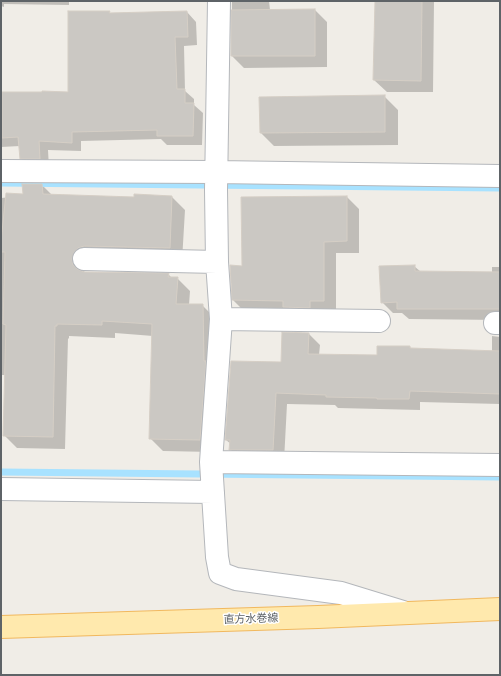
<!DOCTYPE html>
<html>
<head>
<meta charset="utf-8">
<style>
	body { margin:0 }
	#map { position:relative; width:501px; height:676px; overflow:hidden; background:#f0ede7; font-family:Cabin,sans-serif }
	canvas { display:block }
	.frame { position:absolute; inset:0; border:2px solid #5e6367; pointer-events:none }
</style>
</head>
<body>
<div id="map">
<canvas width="501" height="676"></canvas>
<div class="frame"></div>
</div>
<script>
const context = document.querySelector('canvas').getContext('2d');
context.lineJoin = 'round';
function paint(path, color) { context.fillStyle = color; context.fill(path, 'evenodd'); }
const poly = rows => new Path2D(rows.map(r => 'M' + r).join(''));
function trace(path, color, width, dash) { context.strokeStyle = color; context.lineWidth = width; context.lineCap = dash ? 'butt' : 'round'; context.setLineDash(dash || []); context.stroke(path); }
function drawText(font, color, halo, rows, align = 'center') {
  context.font = font + ' Cabin,"Noto Sans JP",sans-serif'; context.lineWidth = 3; context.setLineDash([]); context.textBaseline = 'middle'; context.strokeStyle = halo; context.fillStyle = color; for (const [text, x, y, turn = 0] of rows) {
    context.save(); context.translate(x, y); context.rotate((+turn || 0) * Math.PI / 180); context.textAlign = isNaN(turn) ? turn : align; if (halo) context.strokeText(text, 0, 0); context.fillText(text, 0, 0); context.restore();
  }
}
const shadow = poly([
	[1,1,69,1,69,5,4,4,4,7,1,6],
	[232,1,269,1,270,10,315,10,327,22,327,67,244,68,232,56],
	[376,1,433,1,434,2,433,92,387,92,374,80],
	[109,12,111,14,187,12,196,22,197,45,184,46,185,91,194,99,194,105,203,113,202,145,167,145,161,139,81,141,81,151,48,150,49,168,30,168,21,158,20,146,1,147,1,100,69,93],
	[384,96,398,110,398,145,274,146,261,133,260,98],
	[42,185,52,195,135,198,172,197,185,210,182,261,86,265,84,273,168,274,172,278,177,278,190,291,189,305,202,305,215,318,213,452,163,451,150,438,153,336,115,333,115,338,69,336,69,339,68,338,65,449,17,448,4,435,6,375,1,375,1,198,24,196],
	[347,197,359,209,359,253,336,253,336,313,245,312,233,300,243,267],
	[414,266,421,272,492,273,492,267,500,267,500,320,409,319,402,313,393,313,382,302],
	[309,334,320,345,319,355,378,356,410,347,411,349,492,352,492,336,500,337,500,404,420,402,420,410,338,408,335,405,287,404,284,461,241,460,230,449,231,444,226,440,282,363]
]);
const stream = poly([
	[1,183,500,188],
	[1,472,500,477]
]);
const building = poly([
	[375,1,422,1,421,81,373,80,375,1],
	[315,9,315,56,231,56,231,10,315,9],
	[68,11,110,11,109,13,187,11,188,37,175,37,177,89,185,89,185,103,194,103,193,136,157,136,157,130,72,132,72,143,39,141,40,159,20,159,18,137,2,138,2,92,42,92,42,91,68,92,68,11],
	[385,95,385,132,260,133,259,97,385,95],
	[22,184,42,184,43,194,134,197,134,194,172,196,170,248,84,246,78,248,74,252,72,259,73,265,77,269,84,272,169,273,168,277,178,277,176,304,203,304,204,361,206,361,200,440,149,439,152,324,102,321,102,325,57,324,57,326,55,326,53,437,3,436,6,325,3,324,5,252,1,252,1,242,6,193,23,194,22,184],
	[347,196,347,241,324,242,324,301,310,301,310,308,283,307,283,301,232,300,230,265,242,266,241,197,347,196],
	[415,265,415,271,500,272,500,309,397,309,397,302,381,303,379,266,415,265],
	[282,332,309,333,308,354,377,355,377,346,410,346,410,348,500,351,500,394,410,391,409,399,377,399,377,398,326,397,326,395,276,393,273,450,229,450,230,440,225,440,231,361,281,362,282,332]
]);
const street = poly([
	[219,1,216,190,217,262,221,319,211,462,217,557,220,573,236,579,341,593,403,612],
	[1,171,216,172,500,176],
	[84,259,217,262],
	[221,319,379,321],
	[495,323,500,323],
	[211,462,500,465],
	[1,489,213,492]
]);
const primary = poly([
	[1,627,318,617,500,609]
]);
const streetNames = [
	["直方水巻線",251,619,-2]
];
paint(shadow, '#0003');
trace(stream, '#a8e2ff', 7);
paint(building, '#cbc8c3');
trace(building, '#d5cec5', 1);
trace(street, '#b4b7bb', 24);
trace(primary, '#f1b85e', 24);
trace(street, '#fff', 22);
trace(primary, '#ffe9ad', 22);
drawText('11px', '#5e6367', '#fff', streetNames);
</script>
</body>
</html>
